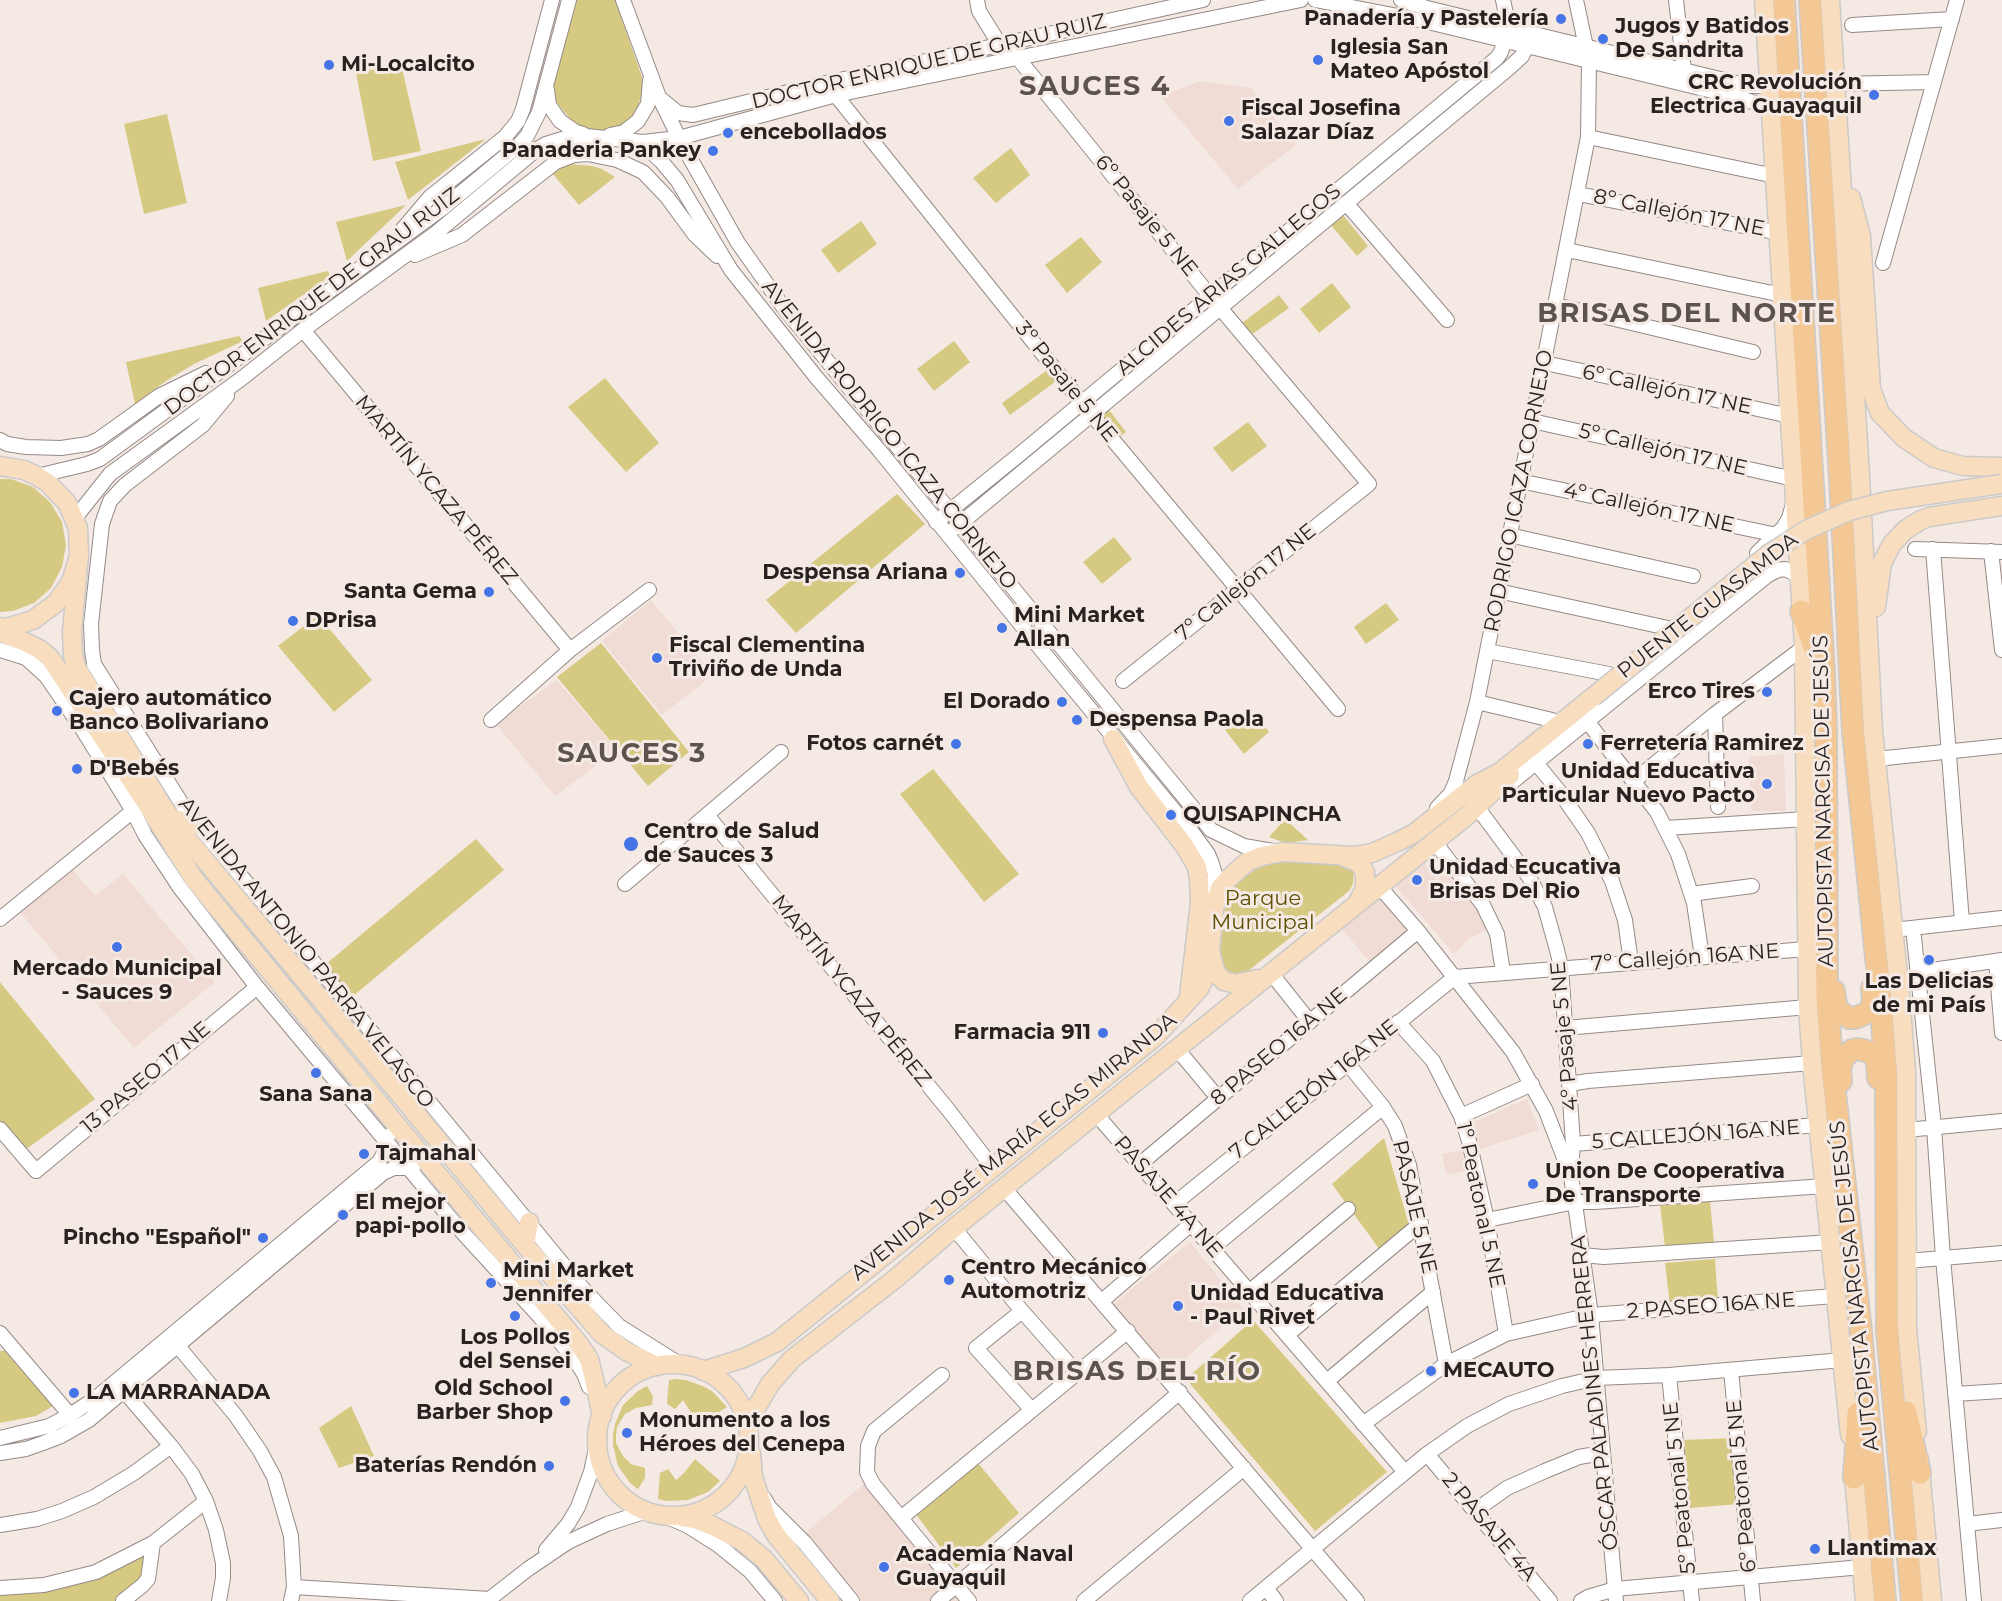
<!DOCTYPE html>
<html>
<head>
<meta charset="utf-8">
<style>
	body { margin:0 }
	canvas { display:block; background:#f5e9e4 }
</style>
</head>
<body>
<canvas width="2002" height="1601"></canvas>
<script>
const context = document.querySelector('canvas').getContext('2d');
context.lineJoin = 'round';
function paint(path, color) { context.fillStyle = color; context.fill(path, 'evenodd'); }
const poly = rows => new Path2D(rows.map(r => 'M' + r).join(''));
function trace(path, color, width, dash) { context.strokeStyle = color; context.lineWidth = width; context.lineCap = dash ? 'butt' : 'round'; context.setLineDash(dash || []); context.stroke(path); }
function drawText(font, color, halo, rows, align = 'center') {
  context.font = font + ' Montserrat,sans-serif'; context.lineWidth = 6; context.setLineDash([]); context.textBaseline = 'middle'; context.strokeStyle = halo; context.fillStyle = color; for (const [text, x, y, turn = 0] of rows) {
    context.save(); context.translate(x, y); context.rotate((+turn || 0) * Math.PI / 180); context.textAlign = isNaN(turn) ? turn : align; if (halo) context.strokeText(text, 0, 0); context.fillText(text, 0, 0); context.restore();
  }
}
const built = poly([
	[1201,81,1251,88,1296,145,1238,189,1160,96],
	[651,600,713,675,662,715,602,641],
	[557,680,617,750,555,796,496,724],
	[1784,754,1786,811,1751,811,1749,757],
	[1423,861,1437,880,1448,872,1474,902,1487,930,1469,938,1454,954,1393,883],
	[72,869,95,896,123,874,215,982,134,1048,19,911],
	[1377,896,1408,932,1371,963,1339,926],
	[1527,1099,1539,1130,1477,1150,1471,1123],
	[1464,1149,1469,1170,1447,1175,1442,1154],
	[1190,1242,1243,1308,1171,1371,1113,1304],
	[864,1484,963,1601,861,1601,804,1534]
]);
const green = poly([
	[577,0,615,0,643,80,643,90,636,113,631,120,617,128,604,133,595,133,575,125,554,99,554,84,556,68],
	[401,64,421,151,373,161,356,73],
	[167,114,187,203,144,214,124,124],
	[486,139,408,200,395,162],
	[1011,148,1030,175,996,203,973,178],
	[570,164,592,166,602,169,615,177,579,205,552,173],
	[406,205,347,261,336,222],
	[1343,215,1368,246,1357,256,1331,225],
	[861,221,877,244,838,273,821,250],
	[1081,237,1102,262,1067,293,1045,265],
	[328,271,330,276,266,321,258,288],
	[1332,283,1351,307,1319,333,1300,309],
	[1279,295,1289,308,1251,335,1242,323],
	[239,336,243,341,194,364,166,381,135,404,126,362],
	[954,341,970,362,934,391,917,369],
	[1050,368,1059,379,1010,415,1002,403],
	[605,378,659,443,626,472,568,407],
	[1109,410,1126,432,1118,438,1101,416],
	[1248,422,1267,446,1232,472,1213,448],
	[0,479,11,479,33,487,50,502,62,522,66,545,62,567,51,588,34,603,13,611,0,612],
	[897,494,925,524,796,633,766,600],
	[1114,537,1132,559,1102,584,1083,562],
	[1386,603,1399,620,1366,644,1354,627],
	[318,615,372,680,334,712,278,646],
	[601,643,689,752,648,786,557,677],
	[1252,710,1269,732,1244,754,1225,730],
	[933,769,1019,874,984,902,900,794],
	[1285,819,1308,840,1286,843,1269,837],
	[476,839,504,870,352,997,326,964],
	[1281,860,1345,865,1350,868,1354,873,1353,884,1349,891,1243,975,1235,977,1223,972,1219,957,1227,895,1236,884,1260,866],
	[0,982,95,1099,21,1153,0,1127],
	[1384,1138,1409,1225,1380,1250,1332,1184],
	[1710,1201,1714,1243,1665,1247,1660,1204],
	[1715,1259,1718,1302,1670,1306,1665,1263],
	[1253,1320,1387,1472,1315,1531,1186,1379],
	[9,1350,53,1406,36,1416,0,1423,0,1351],
	[676,1379,686,1380,705,1387,713,1392,727,1407,699,1425,683,1400,675,1409,667,1404,669,1380],
	[647,1386,653,1396,652,1405,636,1408,625,1414,617,1427,616,1435,616,1443,623,1456,631,1464,645,1468,645,1478,638,1489,630,1483,618,1466,613,1445,613,1435,615,1424,623,1405,638,1391],
	[351,1406,374,1456,339,1468,319,1428],
	[1733,1438,1739,1504,1690,1508,1683,1440],
	[695,1459,720,1481,708,1492,688,1500,667,1501,658,1499,660,1473,668,1469,676,1480,684,1473],
	[978,1463,1019,1513,956,1568,915,1513],
	[147,1547,148,1569,137,1584,115,1601,0,1601,0,1593,44,1587]
]);
const minor = poly([
	[623,0,659,97,682,144,738,243,784,308,1211,830,1244,846,1273,851],
	[977,0,979,11,1000,45,1017,57,1210,296,1369,484,1123,681],
	[1315,0,1424,21,1737,97,1761,105,1770,112,1772,117],
	[1401,0,1427,8,1749,86,1762,86,1769,78],
	[1676,0,1684,70],
	[1852,25,1952,19],
	[826,83,1082,403,1338,709],
	[1836,84,1934,82],
	[547,90,549,105,560,121,576,132,583,134],
	[662,100,678,113,693,115,826,83,1203,0],
	[610,135,624,132,638,121,648,104,650,80],
	[1588,137,1775,176],
	[637,143,647,148,661,161,677,180,731,270,816,377,879,450,1052,663,1192,832,1208,854,1212,864,1215,874,1215,897],
	[1578,194,1779,233],
	[1346,203,1447,320],
	[402,230,430,197,505,137,518,121,523,109,552,0],
	[1567,250,1782,295],
	[415,255,462,235,556,162,574,155,588,154,617,160,643,172,667,197,695,235,717,256],
	[1883,263,1957,0],
	[1556,305,1753,352],
	[303,330,570,650],
	[1545,363,1790,416],
	[227,396,203,425,125,485,110,501,102,524,91,624,92,650,94,664,187,812,347,1002,585,1291,619,1326,681,1365],
	[1532,421,1794,479],
	[0,440,7,444,26,447,61,448,88,444,99,439,159,396,206,373],
	[37,476,87,464,100,459,444,207,519,145,527,136,539,112,569,0],
	[1520,481,1777,535],
	[75,518,110,474,241,379,303,330,436,233,537,149,546,144,569,137,587,136,643,142,679,138,836,95,1301,0],
	[936,522,1020,454,1497,58,1501,52,1509,28,1503,0],
	[955,528,1509,68,1522,56,1527,46],
	[1509,535,1693,576],
	[1915,549,2002,552],
	[1933,549,1962,922],
	[1991,551,2002,650],
	[1757,553,1783,528,1789,518,1793,504],
	[1498,591,1668,628],
	[0,650,26,658,46,676,81,727,133,811,145,835,180,888,257,987,462,1232,540,1317,577,1363,584,1374,589,1387],
	[1487,651,1609,674],
	[1477,702,1552,720],
	[1715,714,1718,807],
	[491,720,570,650,649,590],
	[1587,721,1657,812,1678,854,1694,903,1702,957],
	[1876,759,2002,746],
	[1536,763,1559,791,1588,833,1612,881,1625,920,1631,962],
	[1634,781,1715,714,1804,647],
	[1506,787,1768,575,1778,570,1785,569,1794,573,1799,579],
	[1437,808,1451,793,1456,781,1477,702,1588,137,1589,61,1576,0],
	[1480,811,1529,877,1545,907,1557,950,1561,967,1569,1084,1573,1144,1571,1171],
	[707,815,950,1112,993,1168],
	[1666,828,1806,819],
	[1434,841,1483,905,1497,934,1503,972],
	[625,884,781,752],
	[1379,886,1418,931,1513,1052,1546,1111,1571,1176,1591,1315,1616,1601],
	[1691,894,1752,886],
	[0,919,139,806],
	[1913,928,1934,1127,1943,1258,1974,1601],
	[1893,930,2002,918],
	[1996,961,2002,1033],
	[1918,972,2002,960],
	[1271,973,1310,1022],
	[1398,1022,1433,1061,1461,1116,1469,1141,1487,1220,1506,1334],
	[1565,1028,1808,1007],
	[1177,1049,1218,1098],
	[1348,1064,1383,1107,1395,1126,1409,1165,1446,1364],
	[1569,1084,1588,1081,1812,1063],
	[1096,1114,1405,1472],
	[1461,1116,1532,1084],
	[0,1129,36,1171,257,987],
	[1906,1130,2002,1121],
	[1573,1144,1818,1125],
	[1140,1164,1418,931],
	[1004,1188,1357,1601],
	[1174,1204,1455,977,1807,949],
	[1487,1220,1575,1202,1595,1202,1825,1186],
	[954,1228,1022,1311,1076,1372],
	[1212,1248,1383,1107],
	[1582,1255,1604,1257,1831,1242],
	[1907,1261,2002,1253],
	[1250,1291,1348,1209],
	[1102,1301,1191,1224],
	[1022,1311,976,1348,1031,1409],
	[0,1333,70,1415],
	[1287,1335,1421,1223],
	[173,1340,236,1416,260,1451,274,1477,291,1536,294,1587,291,1601],
	[1731,1370,1753,1601],
	[942,1375,874,1431,868,1446,867,1472,873,1484,969,1601],
	[1669,1375,1692,1601],
	[1327,1381,1433,1292],
	[124,1391,171,1446,192,1474,206,1501,216,1530,223,1563,223,1578,219,1601],
	[1955,1394,2002,1391],
	[1363,1424,1446,1364,1506,1334,1591,1315,1835,1296],
	[0,1438,49,1426,70,1415,96,1398,379,1162,383,1155,388,1136],
	[0,1453,26,1449,43,1443,61,1436,89,1420,383,1173,394,1168,413,1168],
	[1427,1454,1550,1601],
	[764,1498,770,1508,805,1543,852,1601],
	[1476,1510,1507,1488,1545,1471,1579,1457,1602,1453],
	[663,1515,688,1526,718,1545,750,1571,775,1601],
	[901,1518,1128,1331],
	[1967,1524,2002,1520],
	[0,1525,37,1519,62,1511,94,1497,134,1473,171,1446],
	[546,1550,568,1524,578,1507,591,1472,597,1444],
	[294,1587,490,1599],
	[0,1588,44,1585,96,1572,153,1543,206,1501],
	[1266,1588,1276,1601],
	[123,1601,143,1585,148,1579,153,1543],
	[487,1601,528,1569,568,1542,607,1524,647,1511],
	[938,1601,1180,1392],
	[1084,1601,1244,1468],
	[1250,1601,1427,1454,1467,1426,1509,1404,1562,1386,1597,1378,1669,1375,1843,1360],
	[1581,1601,1588,1597,1615,1589,1862,1567]
]);
const major = poly([
	[1764,0,1804,647,1808,1007,1812,1063,1850,1435],
	[1830,0,1860,475,1873,731,1900,995,1906,1071,1907,1328,1917,1432],
	[1851,198,1861,236,1871,389,1880,413,1904,438,1934,458,1963,466,2002,467],
	[0,466,24,470,37,476,48,483,67,503,78,528,79,556,71,582,56,603,33,620,6,628,0,627],
	[79,556,72,632,73,655,76,667,170,818,525,1245,602,1334,626,1351,657,1366],
	[1876,607,1882,563,1892,544,1905,530,1921,520,1929,517,2002,506],
	[0,632,25,642,39,649,50,658,145,801,194,879,433,1169,579,1344,589,1359,593,1375,602,1416],
	[1113,739,1139,787,1184,845,1197,867,1199,879,1200,903,1189,996],
	[170,818,199,825],
	[1342,856,1359,863,1365,872,1365,888,1358,902],
	[1211,955,1216,973,1224,981,1236,984,1257,979],
	[525,1245,529,1222],
	'597 1440a76 76 0 1 1 152 0a76 76 0 1 1-152 0Z',
	[703,1371,744,1358,777,1342,1156,1036,1199,989,1205,977,1210,953,1214,909,1220,888,1229,878,1247,862,1262,856,1283,852,1353,856,1372,853,1397,842,1413,834,1477,784,1499,773,1593,697],
	[748,1422,770,1384,792,1359,895,1279,954,1228,1469,814,1510,775],
	[751,1453,753,1477,767,1519,776,1535,830,1601],
	[1919,1459,1932,1601],
	[1853,1465,1865,1601],
	[682,1517,695,1519,713,1526,742,1541,764,1559,799,1601]
]);
const highway = poly([
	[1784,0,1824,674,1826,733,1827,998,1833,1074,1861,1332,1885,1601],
	[1810,0,1840,477,1853,731,1880,996,1886,1072,1887,1330,1912,1601],
	[1801,611,1816,652],
	[1834,991,1836,1006,1839,1011,1849,1018,1855,1018,1867,1013,1871,1008,1873,1002,1872,988],
	[1841,1081,1840,1069,1843,1058,1852,1050,1858,1049,1870,1052,1875,1057,1877,1063,1878,1078],
	[1906,1412,1920,1473],
	[1854,1478,1858,1413]
]);
const majorBridge = poly([
	[1593,697,1770,553,1806,530,1849,511,1887,501,2002,484]
]);
const markers = [
	[1561,19,6,"#4474e5"],
	[1603,39,6,"#4474e5"],
	[1318,60,6,"#4474e5"],
	[329,65,6,"#4474e5"],
	[1874,95,6,"#4474e5"],
	[1229,121,6,"#4474e5"],
	[728,133,6,"#4474e5"],
	[713,151,6,"#4474e5"],
	[960,573,6,"#4474e5"],
	[489,592,6,"#4474e5"],
	[293,621,6,"#4474e5"],
	[1002,628,6,"#4474e5"],
	[657,658,6,"#4474e5"],
	[1767,692,6,"#4474e5"],
	[1062,702,6,"#4474e5"],
	[57,711,6,"#4474e5"],
	[1077,720,6,"#4474e5"],
	[956,744,6,"#4474e5"],
	[1588,744,6,"#4474e5"],
	[77,769,6,"#4474e5"],
	[1767,784,6,"#4474e5"],
	[1171,815,6,"#4474e5"],
	[631,844,8,"#4474e5"],
	[1417,880,6,"#4474e5"],
	[117,947,6,"#4474e5"],
	[1929,960,6,"#4474e5"],
	[1103,1033,6,"#4474e5"],
	[316,1073,6,"#4474e5"],
	[364,1154,6,"#4474e5"],
	[1533,1184,6,"#4474e5"],
	[343,1215,6,"#4474e5"],
	[263,1238,6,"#4474e5"],
	[949,1280,6,"#4474e5"],
	[491,1283,6,"#4474e5"],
	[1178,1306,6,"#4474e5"],
	[515,1316,6,"#4474e5"],
	[1431,1371,6,"#4474e5"],
	[74,1393,6,"#4474e5"],
	[565,1401,6,"#4474e5"],
	[627,1433,6,"#4474e5"],
	[549,1466,6,"#4474e5"],
	[1815,1549,6,"#4474e5"],
	[884,1567,6,"#4474e5"]
];
const poiNames = [
	["Panadería y Pastelería",1549,19,"right"],
	["Jugos y Batidos",1615,27],
	["De Sandrita",1615,51],
	["Iglesia San",1330,48],
	["Mateo Apóstol",1330,72],
	["Mi-Localcito",341,65],
	["CRC Revolución",1862,83,"right"],
	["Electrica Guayaquil",1862,107,"right"],
	["Fiscal Josefina",1241,109],
	["Salazar Díaz",1241,133],
	["encebollados",740,133],
	["Panaderia Pankey",701,151,"right"],
	["Despensa Ariana",948,573,"right"],
	["Santa Gema",477,592,"right"],
	["Mini Market",1014,616],
	["Allan",1014,640],
	["DPrisa",305,621],
	["Fiscal Clementina",669,646],
	["Triviño de Unda",669,670],
	["Erco Tires",1755,692,"right"],
	["Cajero automático",69,699],
	["Banco Bolivariano",69,723],
	["El Dorado",1050,702,"right"],
	["Despensa Paola",1089,720],
	["Fotos carnét",944,744,"right"],
	["Ferretería Ramirez",1600,744],
	["D'Bebés",89,769],
	["Unidad Educativa",1755,772,"right"],
	["Particular Nuevo Pacto",1755,796,"right"],
	["QUISAPINCHA",1183,815],
	["Centro de Salud",644,832],
	["de Sauces 3",644,856],
	["Unidad Ecucativa",1429,868],
	["Brisas Del Rio",1429,892],
	["Mercado Municipal",117,969,"center"],
	["- Sauces 9",117,993,"center"],
	["Las Delicias",1929,982,"center"],
	["de mi País",1929,1006,"center"],
	["Farmacia 911",1091,1033,"right"],
	["Sana Sana",316,1095,"center"],
	["Tajmahal",376,1154],
	["Union De Cooperativa",1545,1172],
	["De Transporte",1545,1196],
	["El mejor",355,1203],
	["papi-pollo",355,1227],
	["Pincho \"Español\"",251,1238,"right"],
	["Centro Mecánico",961,1268],
	["Automotriz",961,1292],
	["Mini Market",503,1271],
	["Jennifer",503,1295],
	["Unidad Educativa",1190,1294],
	["- Paul Rivet",1190,1318],
	["Los Pollos",515,1338,"center"],
	["del Sensei",515,1362,"center"],
	["MECAUTO",1443,1371],
	["Old School",553,1389,"right"],
	["Barber Shop",553,1413,"right"],
	["LA MARRANADA",86,1393],
	["Monumento a los",639,1421],
	["Héroes del Cenepa",639,1445],
	["Baterías Rendón",537,1466,"right"],
	["Llantimax",1827,1549],
	["Academia Naval",896,1555],
	["Guayaquil",896,1579]
];
const streetNames = [
	["DOCTOR ENRIQUE DE GRAU RUIZ",929,62,-13],
	["8º Callejón 17 NE",1679,213,11],
	["6º Pasaje 5 NE",1146,216,51],
	["ALCIDES ARIAS GALLEGOS",1229,280,-40],
	["DOCTOR ENRIQUE DE GRAU RUIZ",312,302,-37],
	["3º Pasaje 5 NE",1066,382,51],
	["6º Callejón 17 NE",1667,390,12],
	["AVENIDA RODRIGO ICAZA CORNEJO",889,435,51],
	["5º Callejón 17 NE",1663,450,13],
	["MARTÍN YCAZA PÉREZ",436,490,50],
	["RODRIGO ICAZA CORNEJO",1519,491,-79],
	["4º Callejón 17 NE",1649,508,12],
	["7º Callejón 17 NE",1246,583,-39],
	["PUENTE GUASAMDA",1708,606,-38],
	["AUTOPISTA NARCISA DE JESÚS",1824,801,-91],
	["AVENIDA ANTONIO PARRA VELASCO",306,953,51],
	["7º Callejón 16A NE",1685,958,-4],
	["MARTÍN YCAZA PÉREZ",851,991,51],
	["4º Pasaje 5 NE",1565,1036,-95],
	["8 PASEO 16A NE",1279,1047,-40],
	["13 PASEO 17 NE",146,1078,-40],
	["7 CALLEJÓN 16A NE",1314,1090,-39],
	["5 CALLEJÓN 16A NE",1696,1135,-4],
	["AVENIDA JOSÉ MARÍA EGAS MIRANDA",1014,1147,-39],
	["PASAJE 4A NE",1168,1197,49],
	["1º Peatonal 5 NE",1480,1205,78],
	["PASAJE 5 NE",1414,1207,77],
	["AUTOPISTA NARCISA DE JESÚS",1855,1286,-96],
	["2 PASEO 16A NE",1711,1306,-4],
	["ÓSCAR PALADINES HERRERA",1595,1393,-96],
	["6º Peatonal 5 NE",1742,1486,-95],
	["5º Peatonal 5 NE",1680,1488,-96],
	["2 PASAJE 4A",1489,1527,50]
];
const parkNames = [
	["Parque",1263,899],
	["Municipal",1263,923]
];
const districtNames = [
	["SAUCES 4",1095,87],
	["BRISAS DEL NORTE",1687,314],
	["SAUCES 3",632,754],
	["BRISAS DEL RÍO",1137,1372]
];
paint(built, '#f0dcd4');
paint(green, '#d6c982');
trace(minor, '#958a86', 16);
trace(major, '#cbcaca', 21);
trace(highway, '#cbcaca', 24);
trace(minor, '#fff', 14);
trace(major, '#f8debf', 18);
trace(highway, '#f4c894', 21);
trace(majorBridge, '#cbcaca', 21, []);
trace(majorBridge, '#f8debf', 18);
for (const [x, y, r, color] of markers) { const dot = new Path2D(); dot.arc(x, y, r, 0, 2 * Math.PI); context.fillStyle = color; context.fill(dot); trace(dot, '#f5e9e4', 2); }
drawText('bold 21px', '#282321', '#f5e9e4', poiNames, 'left');
drawText('21px', '#282321', '#f5e9e4', streetNames);
drawText('21px', '#5b4e00', '#f5e9e4', parkNames);
context.letterSpacing = '1.5px';
drawText('bold 27px', '#5c524e', '#f5e9e4', districtNames);
context.letterSpacing = '0px';
</script>
</body>
</html>
